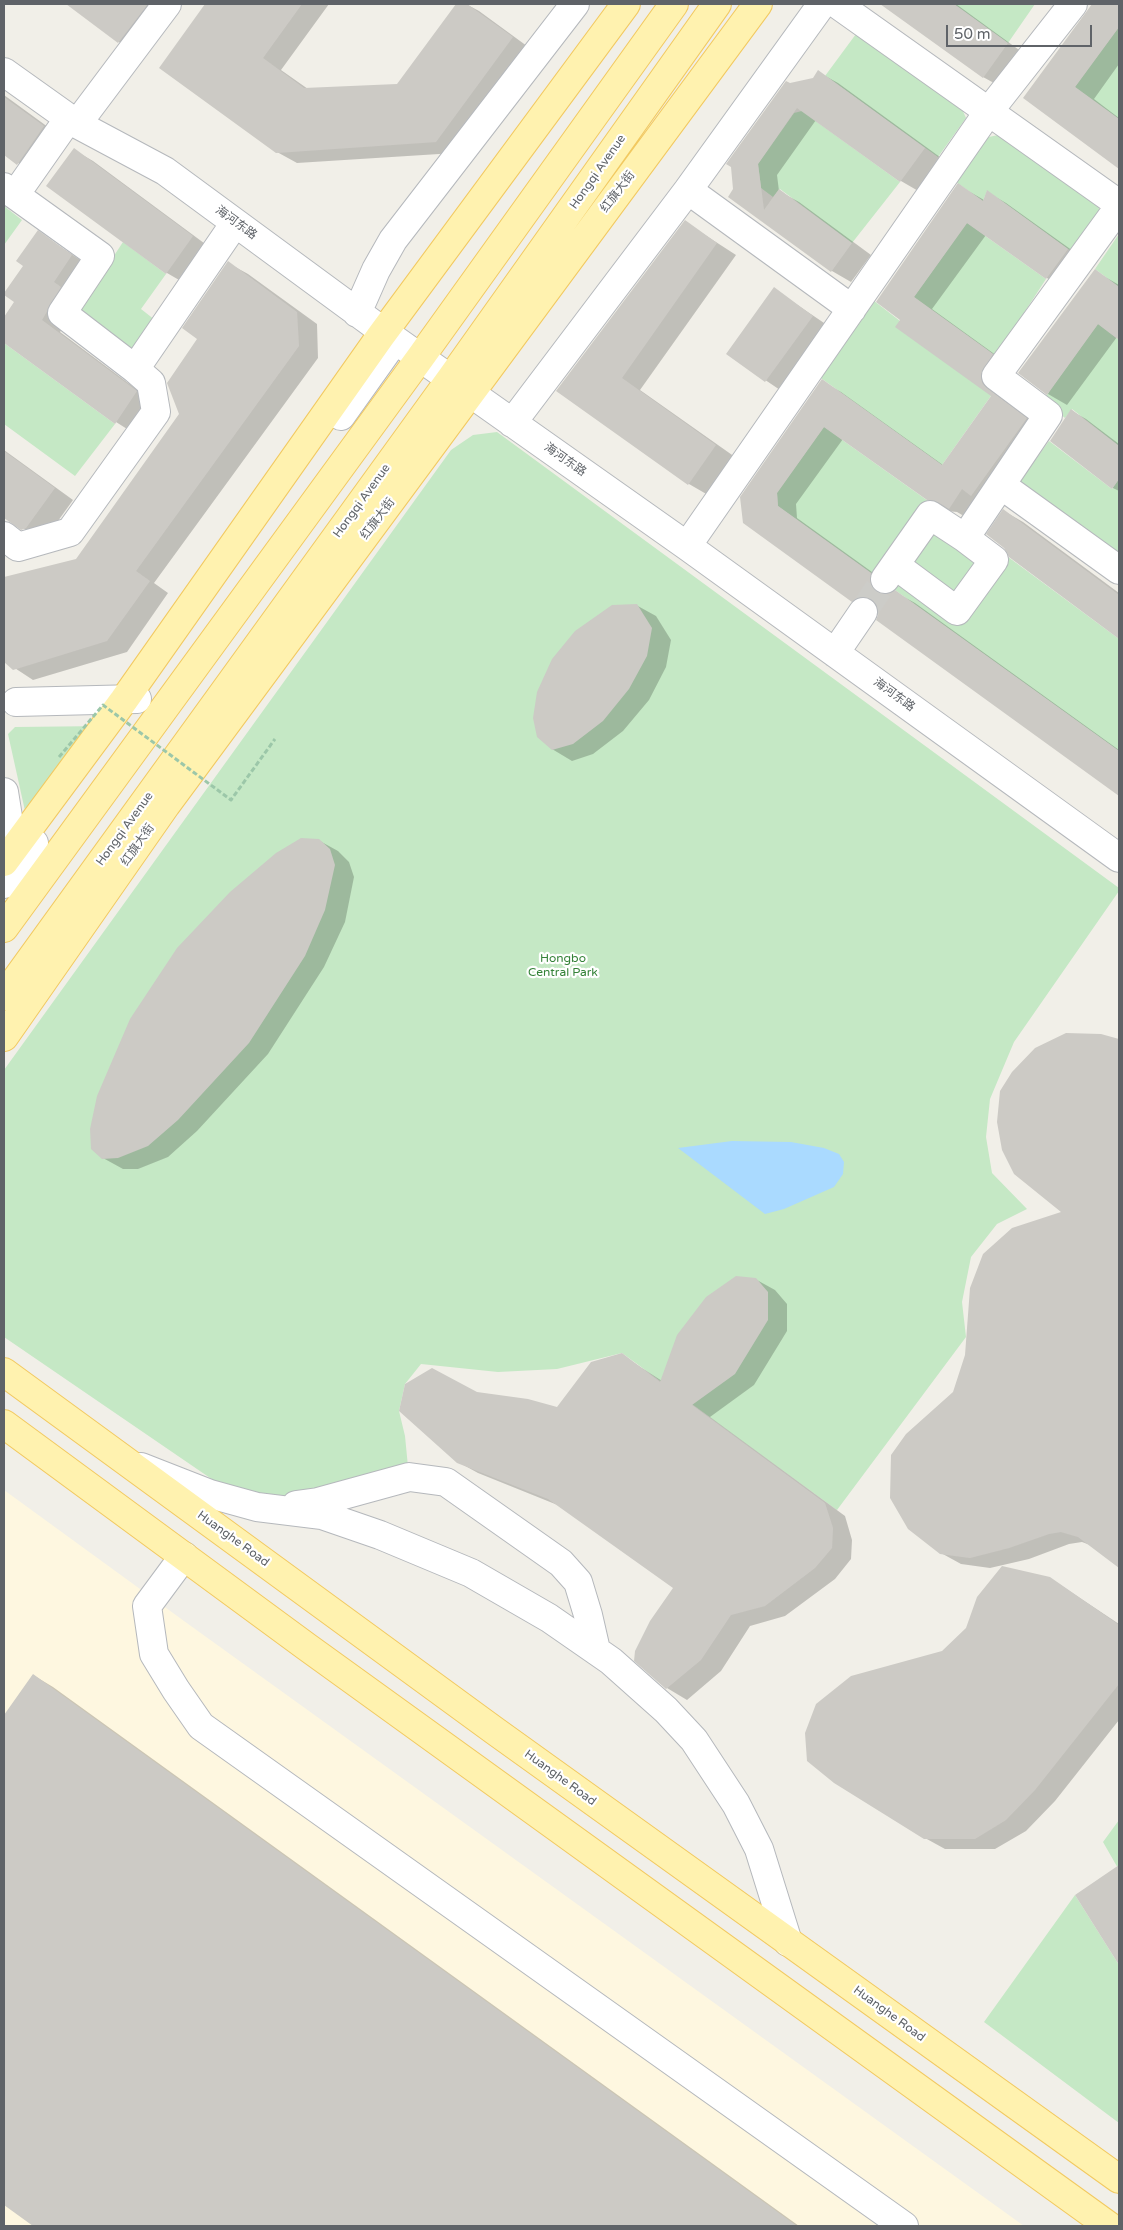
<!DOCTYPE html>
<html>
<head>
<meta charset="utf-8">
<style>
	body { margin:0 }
	#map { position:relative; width:1123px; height:2230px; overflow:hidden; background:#f1efe8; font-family:"Varela Round",sans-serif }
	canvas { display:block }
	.frame { position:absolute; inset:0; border:5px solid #5f6368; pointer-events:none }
	.scale { position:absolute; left:946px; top:25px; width:146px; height:22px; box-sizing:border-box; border:2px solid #5f6368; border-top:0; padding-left:6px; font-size:15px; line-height:18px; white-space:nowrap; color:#5f6368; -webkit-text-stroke:4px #fff; paint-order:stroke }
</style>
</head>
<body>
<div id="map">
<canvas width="1123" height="2230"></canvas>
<div class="frame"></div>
<div class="scale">50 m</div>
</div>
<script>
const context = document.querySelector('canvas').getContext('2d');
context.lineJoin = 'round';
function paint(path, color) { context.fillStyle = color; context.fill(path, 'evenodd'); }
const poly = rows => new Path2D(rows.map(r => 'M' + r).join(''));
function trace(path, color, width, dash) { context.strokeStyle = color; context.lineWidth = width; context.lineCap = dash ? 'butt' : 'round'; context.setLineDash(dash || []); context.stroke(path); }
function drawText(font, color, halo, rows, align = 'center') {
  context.font = font + ' "Varela Round","Noto Sans SC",sans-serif'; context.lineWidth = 4.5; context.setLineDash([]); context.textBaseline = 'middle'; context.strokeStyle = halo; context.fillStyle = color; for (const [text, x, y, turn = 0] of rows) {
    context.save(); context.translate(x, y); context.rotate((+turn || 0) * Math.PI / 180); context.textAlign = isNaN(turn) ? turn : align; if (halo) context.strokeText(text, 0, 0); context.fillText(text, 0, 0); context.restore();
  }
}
const commercial = poly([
	[4,1490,184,1621,1024,2226,4,2226]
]);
const green = poly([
	[954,4,1035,4,1008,43],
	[1119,27,1119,119,1075,87],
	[856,34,962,109,966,118,938,157,825,76],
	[817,107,817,122,900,182,852,243,780,189,773,197,761,188,758,164,794,113],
	[1003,134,1098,203,1100,215,1075,254,987,191,983,201,953,180,984,138],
	[4,206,22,220,4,245],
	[967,223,1046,279,996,356,914,297],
	[1119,234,1119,287,1095,269],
	[123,242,166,274,141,309,155,320,134,354,77,312],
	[869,297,993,393,942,465,818,376],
	[1098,324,1119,340,1119,446,1072,409,1065,418,1043,400],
	[4,343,115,424,75,476,4,424],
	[824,427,945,513,977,534,1119,639,1119,751,778,506,777,493],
	[497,432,1119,888,1119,891,1014,1042,990,1099,986,1137,992,1173,1027,1209,997,1224,971,1257,962,1302,966,1337,837,1510,622,1353,557,1369,498,1372,421,1364,405,1384,399,1411,405,1436,409,1477,275,1504,216,1482,4,1337,4,1070,451,450,473,435],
	[1049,441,1112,489,1119,479,1119,556,1019,482],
	[106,726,29,829,8,734,15,727],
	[1119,1820,1119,1870,1103,1842],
	[1075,1895,1119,1965,1119,2123,984,2022]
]);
const water = poly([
	[732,1141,791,1142,824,1148,839,1154,844,1162,843,1174,834,1187,784,1209,765,1214,678,1148]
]);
const shadow = poly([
	[68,4,160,4,138,53,119,42],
	[207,4,329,4,281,70,308,89,397,86,457,4,466,4,479,11,531,49,455,153,297,163,277,152,161,68],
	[882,4,956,4,1026,55,1003,88,983,77],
	[1094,4,1119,4,1119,64,1094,99,1119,118,1119,167,1025,98],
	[818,72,838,83,944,160,920,192,901,181,816,120,777,175,779,191,799,202,871,255,851,282,832,271,730,196,790,84,813,79],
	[4,95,63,138,37,175,4,154],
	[74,150,93,161,212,249,186,284,167,273],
	[958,185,984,200,987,192,1006,203,1087,261,1066,290,1047,278,986,235,932,309,1011,366,1001,395,1006,401,1045,430,969,519,957,512,947,511,927,499,843,439,796,504,797,518,890,585,890,594,895,592,915,603,1119,750,1119,795,878,619,879,608,872,612,852,601,744,522,822,381,841,392,943,465,993,396,902,319],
	[685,222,736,255,640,390,735,457,708,495,689,484,557,391],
	[38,232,91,267,66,324,60,332,155,403,135,434,116,422,4,342,4,319,16,302,24,266],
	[228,263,248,274,317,324,318,358,154,583,168,593,127,652,33,680,4,661,4,581,6,578,77,560,181,414,199,339],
	[1095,271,1119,285,1119,338,1117,337,1067,405,1048,394],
	[774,289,827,325,780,390,727,354],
	[1072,411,1086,419,1119,444,1119,491,1113,488],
	[4,450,73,500,45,539,42,540,4,516],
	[1004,511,1023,522,1119,593,1119,637,1010,556],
	[636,605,656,616,671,640,666,667,649,700,623,731,593,754,572,761,552,749],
	[318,840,338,851,349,862,354,877,345,922,324,967,268,1054,197,1131,168,1157,138,1169,123,1169,103,1158],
	[1101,1035,1119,1041,1119,1567,1090,1545,1082,1542,1069,1544,1029,1559,990,1568,961,1564,941,1553,954,1393,1063,1213],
	[755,1279,775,1290,787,1304,787,1331,754,1385,710,1417,845,1516,852,1540,851,1559,835,1579,785,1616,750,1626,721,1671,687,1700,667,1688,636,1660,674,1588,560,1506,478,1473,458,1462,476,1393,558,1408,622,1355,662,1381],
	[1050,1578,1119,1624,1119,1720,1055,1801,1026,1831,995,1849,945,1849,925,1838,942,1652],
	[33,1675,53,1687,799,2226,36,2226,4,2203,4,1717],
	[1117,1868,1119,1869,1119,1963,1077,1896]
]);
const building = poly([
	[66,4,148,4,118,43],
	[205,4,302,4,263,58,304,88,397,84,456,4,467,4,513,37,436,142,276,153,159,68],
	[880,4,954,4,1008,43,983,78],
	[1092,4,1119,4,1119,27,1075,87,1119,119,1119,169,1023,98],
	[818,70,925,148,900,182,797,108,758,164,764,210,779,189,852,243,831,272,728,197,733,189,731,167,726,164,786,81,790,83,813,78],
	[4,97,44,126,17,165,4,155],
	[74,148,193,236,166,274,46,186],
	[958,183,983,201,987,190,1068,249,1046,279,967,223,914,297,993,354,981,374,982,383,987,388,1027,418,971,496,962,489,949,509,938,502,927,500,824,427,777,493,778,506,871,573,871,585,876,591,884,595,895,590,1119,751,1119,796,876,620,879,613,877,606,872,599,864,596,857,598,852,602,743,523,740,497,822,379,942,465,991,396,895,327,900,320,876,302],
	[685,220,717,243,622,378,716,445,688,485,556,391],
	[38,230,72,255,54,282,61,287,42,320,137,391,115,424,4,343,4,317,14,302,4,295,4,293,23,266,16,261],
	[228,261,297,312,299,346,136,571,150,581,107,641,13,670,4,662,4,577,76,559,179,414,167,383,197,339,182,328],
	[1095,269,1119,287,1119,340,1098,324,1047,395,1018,373],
	[774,287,813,316,765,382,726,354],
	[1071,409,1119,446,1119,479,1112,489,1050,441],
	[4,451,55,488,26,528,21,530,4,518],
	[1003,509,1119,595,1119,639,1009,557,1004,548,986,534],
	[637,604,652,628,647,656,629,689,603,721,573,744,552,750,537,737,533,718,537,692,552,659,575,631,612,605],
	[301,838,319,839,330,849,335,865,325,910,305,956,249,1043,178,1120,148,1146,118,1158,102,1159,91,1149,90,1129,97,1096,130,1019,177,948,230,892,276,853],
	[1066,1033,1101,1034,1119,1039,1119,1568,1078,1537,1061,1532,1049,1534,1009,1548,970,1558,940,1554,908,1529,890,1498,891,1455,906,1434,953,1392,965,1355,970,1288,983,1254,1012,1228,1061,1212,1014,1174,1002,1150,997,1122,1000,1091,1012,1072,1035,1048],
	[736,1276,756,1278,768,1292,768,1320,735,1374,692,1405,825,1503,833,1528,832,1548,815,1568,765,1606,731,1615,701,1660,666,1689,634,1661,635,1651,650,1621,673,1588,548,1499,457,1463,399,1411,405,1384,432,1368,477,1392,528,1399,557,1407,591,1362,622,1353,660,1382,677,1335,706,1297],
	[1002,1566,1050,1577,1119,1625,1119,1684,1035,1790,1006,1820,975,1839,924,1839,834,1783,807,1761,805,1733,816,1704,851,1676,942,1651,966,1628,977,1597],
	[33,1674,797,2226,33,2226,4,2205,4,1715],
	[1119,1865,1119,1965,1075,1895]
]);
const minorTunnel = poly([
	[863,612,885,579]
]);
const minor = poly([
	[837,4,1119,204],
	[4,72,77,124,165,171,384,332,687,546,1119,858],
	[77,124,167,4],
	[4,187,15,195,69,118],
	[688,190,852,309],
	[15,195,100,256,62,313,135,369,235,223],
	[357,313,376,270,393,240,575,4],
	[341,416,395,340],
	[512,423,688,190,822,4],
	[1001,485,1119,570],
	[4,536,18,547,70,532,156,412,151,383,135,369],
	[687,546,989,111,1073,4],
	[895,565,957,611,994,560,965,538],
	[885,579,930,515,965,538,1048,415,996,376,1119,207],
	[835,653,863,612],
	[16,702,137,699],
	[4,792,16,867],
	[4,884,34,843],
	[141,1467,210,1494,257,1507,322,1515,380,1535,471,1573,549,1618,611,1661,666,1710,694,1740,736,1804,759,1849,788,1942],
	[296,1505,318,1502,409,1477,446,1482,561,1563,578,1582,588,1615,596,1650],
	[184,1556,147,1606,154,1654,176,1690,201,1726,904,2226]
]);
const major = poly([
	[4,862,124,700,380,337,626,4],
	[4,928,420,358,674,4],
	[4,996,452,377,717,4],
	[4,1037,166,805,758,4],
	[4,1372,495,1731,1119,2179],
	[4,1424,307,1647,1109,2226]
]);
const pathBridge = poly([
	[59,757,103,705,231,800,275,739]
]);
const streetNames = [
	["Hongqi Avenue",598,172,-55],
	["红旗大街",618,192,-53],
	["海河东路",236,223,36],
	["海河东路",565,460,35],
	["Hongqi Avenue",362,501,-54],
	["红旗大街",378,519,-53],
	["海河东路",894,695,36],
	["Hongqi Avenue",125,829,-54],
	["红旗大街",138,845,-55],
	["Huanghe Road",233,1539,36],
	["Huanghe Road",560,1778,36],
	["Huanghe Road",889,2014,36]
];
const parkNames = [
	["Hongbo",563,959],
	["Central Park",563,973]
];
paint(commercial, '#fef7e0');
paint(green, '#c5e8c5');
paint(water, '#aadaff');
paint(shadow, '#0003');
paint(building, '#cccac5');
trace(minorTunnel, '#ccccc8', 28, [28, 14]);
trace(minor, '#b5b8bc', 30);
trace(major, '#f2c960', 30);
trace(minor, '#fff', 28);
trace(major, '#fff2af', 28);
trace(pathBridge, '#9cc7a9', 3, [5, 2.5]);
drawText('12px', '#5f6368', '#fff', streetNames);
drawText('12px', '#348238', '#fff', parkNames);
</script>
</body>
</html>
